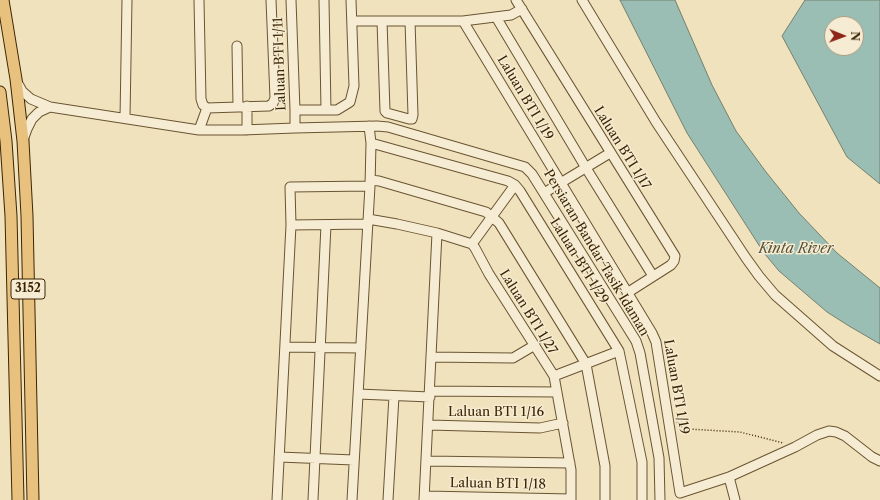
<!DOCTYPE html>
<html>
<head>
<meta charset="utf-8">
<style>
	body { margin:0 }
	#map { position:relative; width:880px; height:500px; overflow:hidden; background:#f0e2bc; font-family:"Libre Caslon Text",serif }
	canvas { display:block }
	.north { position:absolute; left:824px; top:16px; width:40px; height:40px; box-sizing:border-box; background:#f5ecd3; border:1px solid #ab9c80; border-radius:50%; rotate:91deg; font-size:11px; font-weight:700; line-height:16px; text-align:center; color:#3d2503 }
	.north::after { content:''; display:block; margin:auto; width:14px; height:18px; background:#8f2418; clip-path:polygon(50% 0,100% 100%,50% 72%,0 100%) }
</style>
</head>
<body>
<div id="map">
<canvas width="880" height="500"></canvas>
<div class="north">N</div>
</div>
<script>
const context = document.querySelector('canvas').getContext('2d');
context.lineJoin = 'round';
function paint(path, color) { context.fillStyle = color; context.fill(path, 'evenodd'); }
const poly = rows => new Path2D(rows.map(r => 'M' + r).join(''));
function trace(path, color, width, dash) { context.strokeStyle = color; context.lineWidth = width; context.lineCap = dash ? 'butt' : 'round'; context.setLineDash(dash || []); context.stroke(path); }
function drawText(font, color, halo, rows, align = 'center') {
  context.font = font + ' "Libre Caslon Text",serif'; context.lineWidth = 3; context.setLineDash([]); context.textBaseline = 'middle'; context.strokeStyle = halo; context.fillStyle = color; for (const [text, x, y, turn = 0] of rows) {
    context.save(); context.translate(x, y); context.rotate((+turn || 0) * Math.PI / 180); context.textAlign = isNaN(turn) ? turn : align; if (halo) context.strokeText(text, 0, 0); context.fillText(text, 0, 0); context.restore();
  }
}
const water = poly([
	[620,0,675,0,712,85,736,131,766,172,799,213,837,253,880,288,880,344,849,326,827,312,779,271,764,253,687,133,620,0],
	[805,0,880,0,880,184,847,157,782,36,805,0],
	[832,24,856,24,856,48,832,48,832,24]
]);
const path = poly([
	[677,422,682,427,688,429,740,432,783,443]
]);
const minor = poly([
	[199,0,201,99,203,105,207,108,269,106,273,103,275,98,271,0],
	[291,0,295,110,295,128],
	[324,0,326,110],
	[516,0,675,256,674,261,671,265,627,293],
	[582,0,656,122,746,258,759,276,775,295,833,346,880,376],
	[496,17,586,168,653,276],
	[352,21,463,21,511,15,522,9],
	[382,21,385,111,387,113,409,119,412,119,413,115,410,21],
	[463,21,652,333,656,342,680,493,729,477,795,447,817,435,829,431,836,432,845,436,872,457,880,461],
	[237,46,238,107],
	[17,82,22,91,31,99,50,107,199,130,242,130,295,128,377,126,388,127,525,167,532,174,537,182,636,341,640,353,659,458,660,500],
	[295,110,337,110,350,102,354,86,351,0],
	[125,118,127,0],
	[199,130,207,108],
	[247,130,247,106],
	[23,140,27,129,32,119,39,112,50,107],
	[371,143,508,181,515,185,520,191,619,351,642,462,642,500],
	[370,180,379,181,486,212,499,223,586,364,605,466,605,500],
	[544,193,610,153],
	[368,219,397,224,437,233,472,244,475,248,489,274,554,376,571,470,571,500],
	[291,225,368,224],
	[472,244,515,185],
	[285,347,361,348],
	[431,357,513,358,535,345],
	[554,376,619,351],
	[430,391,557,392],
	[358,394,430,397],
	[429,425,540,428,563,423],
	[279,457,354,460],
	[427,461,570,463],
	[729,477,735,500],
	[425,496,571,499],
	[277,500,291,225,290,187,370,186],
	[313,500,326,225],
	[352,500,370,186,371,143,369,126],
	[388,500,394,396],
	[424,500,437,233]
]);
const major = poly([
	[3,0,16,79,23,141,27,216,33,500],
	[0,92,6,141,11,216,18,500]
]);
const shields = [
	[28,289,34]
];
const shieldNames = [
	["3152",28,289]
];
const streetNames = [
	["Laluan BTI 1/11",280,64,-92],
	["Laluan BTI 1/19",525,98,59],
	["Laluan BTI 1/17",622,148,58],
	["Persiaran Bandar Tasik Idaman",596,253,59],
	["Laluan BTI 1/29",579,261,58],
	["Laluan BTI 1/27",528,312,58],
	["Laluan BTI 1/19",676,387,80],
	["Laluan BTI 1/16",496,412],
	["Laluan BTI 1/18",498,484,1]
];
const waterNames = [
	["Kinta River",796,249]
];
paint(water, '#9abdb4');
trace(water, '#75806d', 1);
trace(minor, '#6a5431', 11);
trace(major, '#3d2503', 13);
trace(path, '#3d2503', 1.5, [1, 2]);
trace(minor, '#f5ecd3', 9);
trace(major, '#e8c17e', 11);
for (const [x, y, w] of shields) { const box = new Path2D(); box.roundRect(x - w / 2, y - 10, w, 20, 3); context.fillStyle = '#f5ecd3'; context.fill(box); trace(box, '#3d2503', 1); }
drawText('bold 12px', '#3d2503', null, shieldNames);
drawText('13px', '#3d2503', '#f5ecd3', streetNames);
drawText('italic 14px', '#595338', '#f5ecd3', waterNames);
</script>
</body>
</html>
